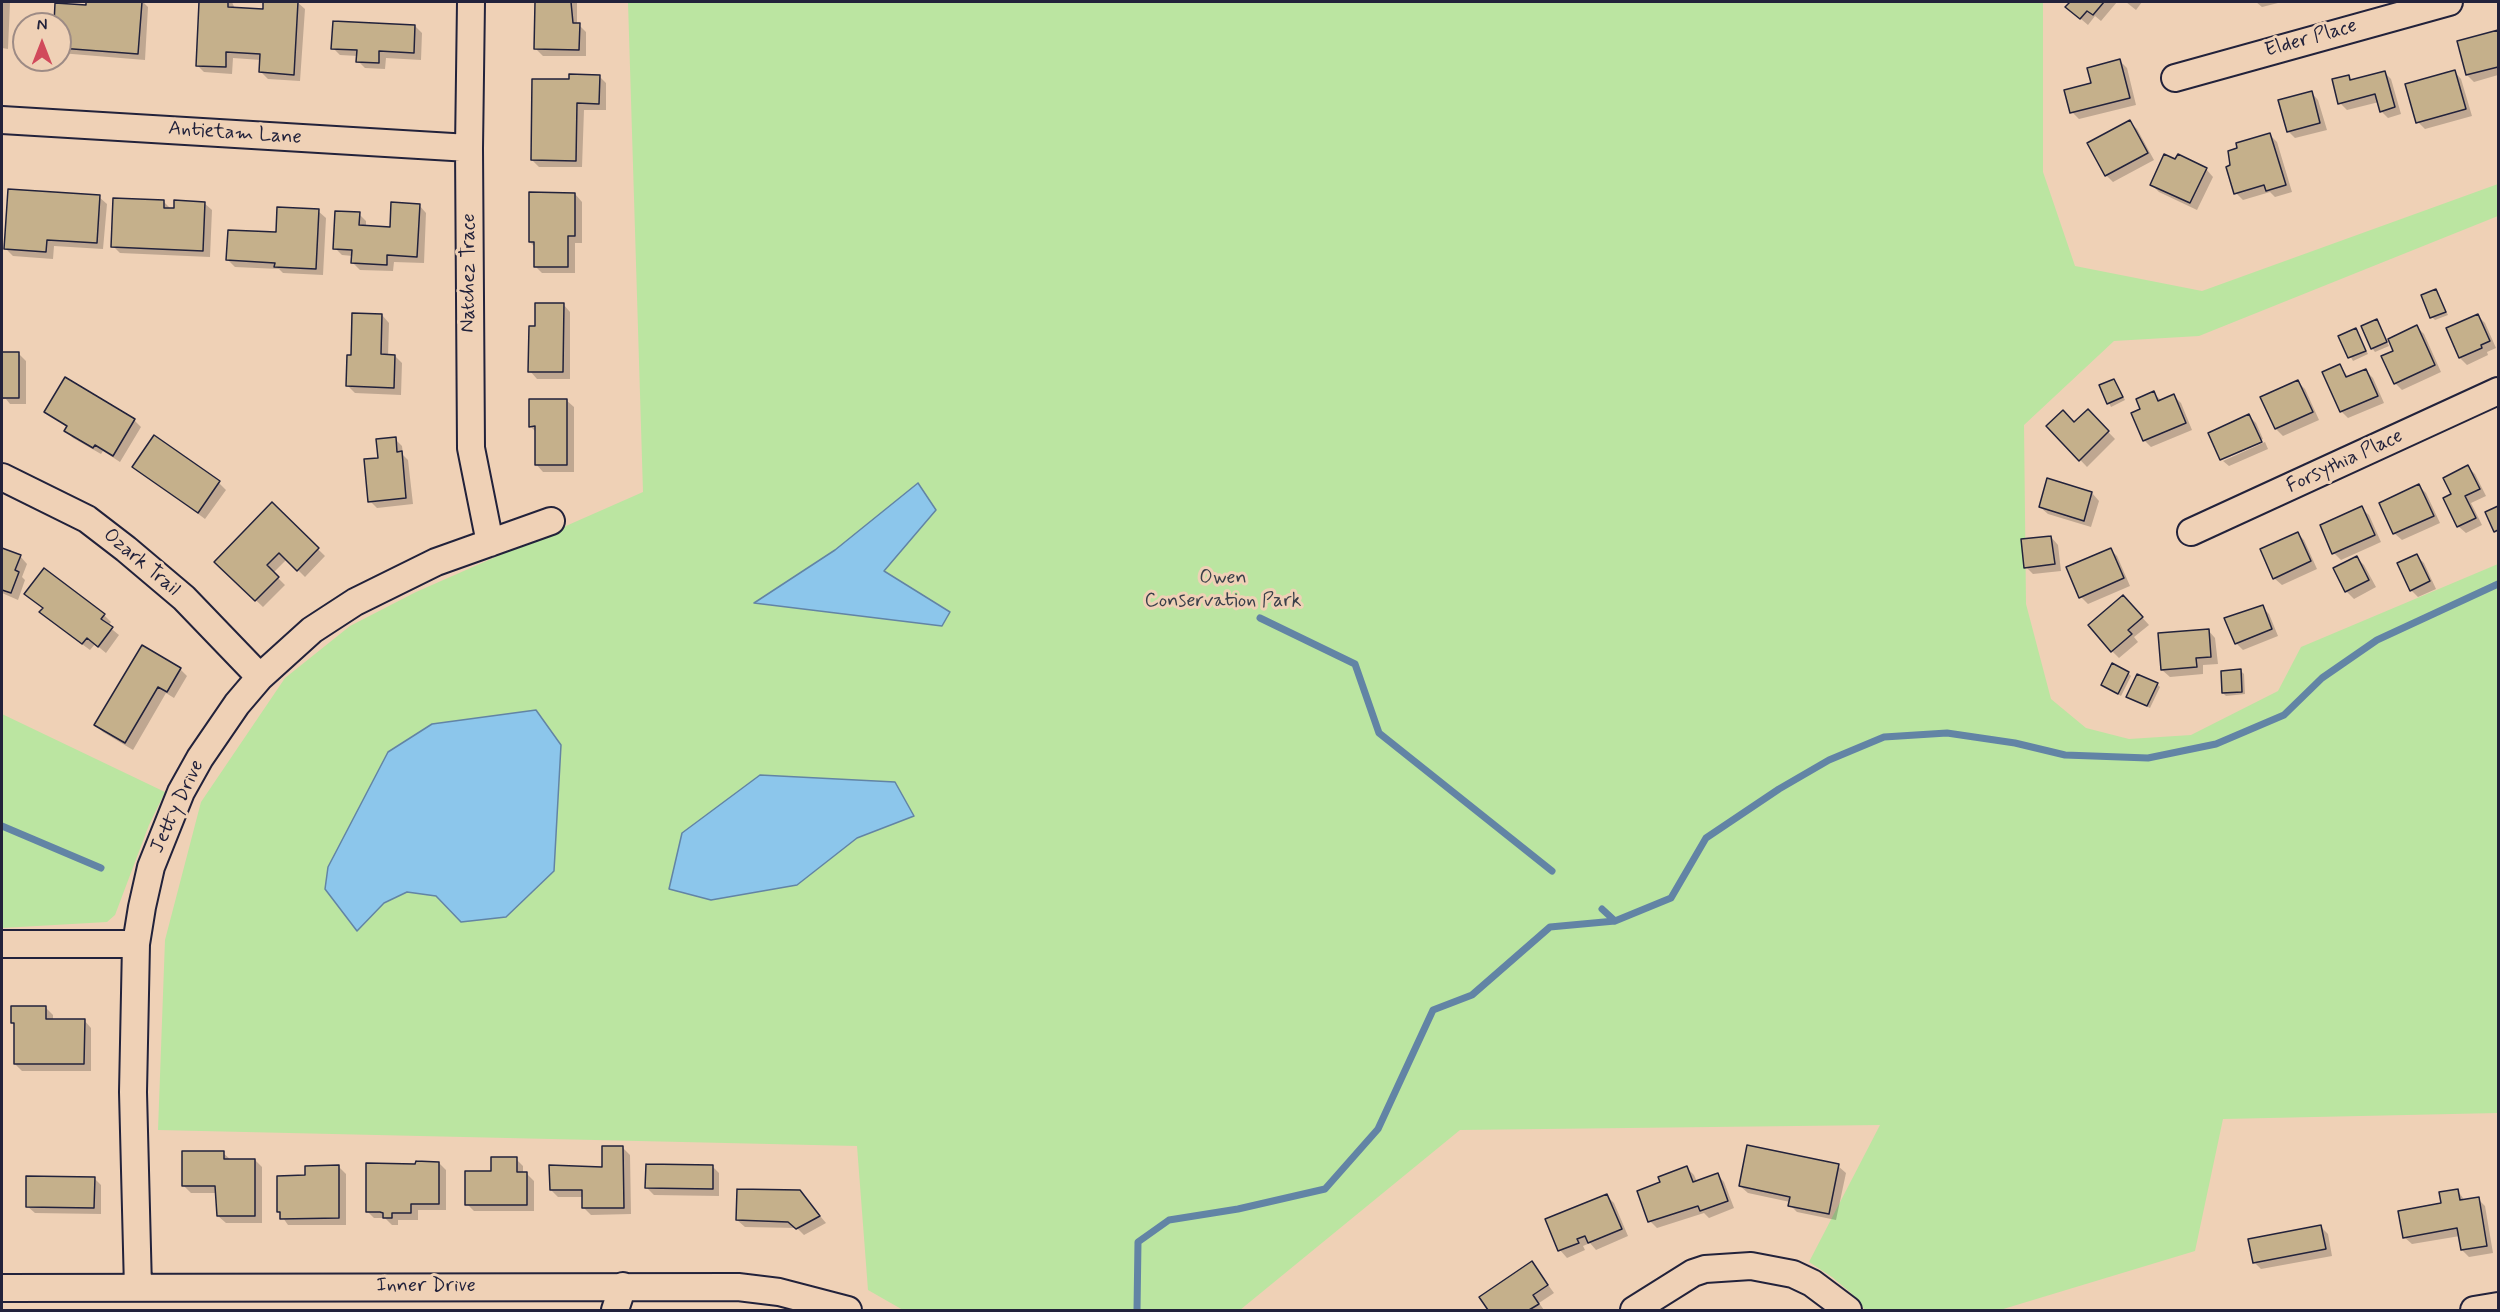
<!DOCTYPE html>
<html>
<head>
<meta charset="utf-8">
<style>
	body { margin:0 }
	#map { position:relative; width:2500px; height:1312px; overflow:hidden; background:#efd1b6; font-family:Mynerve,sans-serif }
	canvas { display:block }
	.frame { position:absolute; inset:0; border:3px solid #22223b; pointer-events:none }
	.north { position:absolute; left:12px; top:12px; width:60px; height:60px; box-sizing:border-box; background:#efd1b6; border:2px solid #9d8b85; border-radius:50%; rotate:0deg; font-size:16px; font-weight:700; line-height:24px; text-align:center; color:#22223b }
	.north::after { content:''; display:block; margin:auto; width:21px; height:27px; background:#d1495b; clip-path:polygon(50% 0,100% 100%,50% 72%,0 100%) }
</style>
</head>
<body>
<div id="map">
<canvas width="2500" height="1312"></canvas>
<div class="frame"></div>
<div class="north">N</div>
</div>
<script>
const context = document.querySelector('canvas').getContext('2d');
context.lineJoin = 'round';
function paint(path, color) { context.fillStyle = color; context.fill(path, 'evenodd'); }
const poly = rows => new Path2D(rows.map(r => 'M' + r).join(''));
function trace(path, color, width, dash) { context.strokeStyle = color; context.lineWidth = width; context.lineCap = dash ? 'butt' : 'round'; context.setLineDash(dash || []); context.stroke(path); }
function drawText(font, color, halo, rows, align = 'center') {
  context.font = font + ' Mynerve,sans-serif'; context.lineWidth = 6; context.setLineDash([]); context.textBaseline = 'middle'; context.strokeStyle = halo; context.fillStyle = color; for (const [text, x, y, turn = 0] of rows) {
    context.save(); context.translate(x, y); context.rotate((+turn || 0) * Math.PI / 180); context.textAlign = isNaN(turn) ? turn : align; if (halo) context.strokeText(text, 0, 0); context.fillText(text, 0, 0); context.restore();
  }
}
const green = poly([
	[628,2,2043,2,2043,172,2075,266,2202,291,2498,184,2498,216,2199,336,2114,341,2024,425,2026,604,2051,699,2086,728,2129,739,2191,735,2278,691,2301,647,2498,564,2498,1113,2223,1119,2195,1251,2000,1310,1865,1310,1851,1293,1832,1277,1809,1262,1880,1125,1460,1130,1240,1310,903,1310,868,1290,857,1146,158,1130,165,940,201,802,285,678,350,626,416,592,643,492],
	[2,714,165,792,149,825,115,915,107,922,2,928]
]);
const water = poly([
	[918,483,936,510,884,571,950,612,942,626,754,603,835,550,918,483],
	[536,710,561,745,554,871,506,917,461,922,436,896,407,892,384,903,357,931,325,889,328,867,388,752,432,724,536,710],
	[760,775,895,782,914,816,857,838,797,885,711,900,669,889,682,833,760,775]
]);
const shadow = poly([
	[2,2,10,2,8,49,2,48],
	[87,2,143,2,148,7,145,60,60,53,60,24,56,24,87,7],
	[201,2,232,2,235,9,264,10,265,2,297,2,305,9,300,81,268,79,261,72,261,60,233,58,232,74,204,72,197,65],
	[536,2,577,2,577,23,586,32,586,56,543,56,536,49],
	[2072,2,2117,2,2101,21,2095,16,2088,25,2067,7],
	[2126,2,2142,2,2136,10],
	[2256,2,2282,2,2262,7],
	[415,26,422,33,421,60,386,58,385,69,365,68,358,61,358,56,340,55,333,48],
	[2498,31,2498,75,2474,82,2467,75,2458,42],
	[2120,61,2127,68,2136,105,2079,119,2072,112,2092,84],
	[2454,71,2461,79,2472,116,2425,129,2418,122],
	[2384,72,2391,79,2401,114,2388,118,2381,111,2379,102,2347,110,2340,103,2348,76,2353,81],
	[599,76,606,83,606,110,584,110,582,167,539,167,532,160,570,81],
	[2311,92,2318,100,2327,130,2295,138,2288,131],
	[2130,122,2137,129,2154,160,2113,182,2106,175],
	[2270,135,2277,142,2292,192,2275,197,2270,192,2243,200,2236,193],
	[2206,169,2213,177,2197,210,2159,192,2152,185],
	[575,194,582,202,582,243,575,243,575,273,542,273,535,266,535,247,530,242],
	[99,197,107,204,103,249,54,246,53,259,13,256,6,249],
	[164,202,171,209,204,203,212,210,210,257,120,253,113,246],
	[419,205,426,213,424,263,394,262,393,271,360,270,353,263,353,256,342,255,335,248,359,214,366,221,366,227,391,228],
	[318,211,326,218,323,275,283,273,279,269,235,267,228,260],
	[2436,291,2448,315,2435,320,2432,317],
	[563,304,570,312,570,379,537,379,530,371,536,328],
	[382,315,389,323,388,356,395,356,402,363,401,395,355,393,348,386],
	[2477,315,2485,323,2496,348,2487,352,2488,355,2467,365,2460,358,2447,328],
	[2377,321,2389,346,2375,352,2372,348],
	[2417,327,2424,334,2441,372,2402,390,2395,383,2395,352],
	[2355,330,2368,354,2353,361,2340,337],
	[2,354,19,354,26,361,26,404,10,404,6,399,2,399],
	[2340,366,2349,378,2366,371,2373,378,2384,403,2348,418,2341,411],
	[2114,380,2125,400,2111,407,2101,386],
	[2298,382,2305,389,2319,420,2283,436,2276,429],
	[2153,393,2161,400,2174,396,2181,403,2192,430,2151,447,2144,440,2142,410],
	[566,400,574,407,574,472,543,472,536,464,536,432,530,426],
	[2088,411,2115,439,2087,467,2048,426,2074,424],
	[46,412,134,420,141,427,120,462,103,451,101,454,73,438,66,431,68,428],
	[2249,416,2256,423,2263,439,2222,458,2222,460,2210,434],
	[395,439,402,446,403,455,408,460,413,504,377,508,370,501,379,459],
	[2265,442,2268,449,2229,466,2223,461],
	[134,466,219,483,226,490,205,519],
	[2468,467,2475,474,2486,496,2471,503,2482,525,2466,533,2458,526,2453,495],
	[2048,480,2092,493,2099,501,2091,527,2048,514,2040,507],
	[2419,486,2426,493,2440,523,2402,540,2394,533],
	[272,504,325,556,305,577,287,559,273,573,285,585,263,607,216,562],
	[2498,507,2498,534,2487,513],
	[2361,508,2369,515,2381,542,2341,560,2334,553],
	[2297,533,2304,540,2317,569,2282,585,2274,578],
	[2051,537,2058,545,2061,571,2033,574,2026,567],
	[2,549,20,556,27,564,22,577,25,580,18,600,2,593],
	[2110,549,2117,556,2130,586,2088,604,2081,597],
	[2417,556,2424,563,2436,589,2418,597,2411,590],
	[2357,558,2364,565,2376,587,2354,599,2346,591,2335,569],
	[26,594,104,615,111,622,108,626,119,635,106,653,95,644,90,650,48,619,41,612,44,609],
	[2130,604,2149,625,2134,637,2138,642,2119,658,2112,651],
	[2262,607,2269,614,2278,636,2243,650,2236,643],
	[2208,630,2215,638,2218,664,2203,665,2203,674,2170,677,2162,670],
	[180,669,187,676,174,698,166,693,133,750,103,732,96,725],
	[2241,671,2244,674,2245,694,2226,696,2223,693],
	[2128,673,2131,676,2121,696,2102,685],
	[2157,684,2160,687,2150,708,2128,697],
	[45,1007,53,1015,53,1020,84,1020,91,1028,91,1071,22,1071,15,1064,15,1026,12,1022],
	[623,1148,630,1155,631,1214,591,1215,583,1207,583,1197,558,1197,551,1190,603,1168],
	[223,1153,231,1160,255,1160,262,1167,262,1223,226,1223,218,1216,217,1193,191,1193,184,1186],
	[516,1159,523,1166,523,1174,527,1174,534,1181,534,1211,474,1211,467,1204,493,1173],
	[439,1163,446,1170,446,1210,418,1210,418,1220,398,1220,398,1225,392,1225,385,1218,374,1218,367,1211,417,1166],
	[712,1166,719,1173,719,1196,654,1195,647,1188],
	[1838,1166,1846,1173,1836,1220,1797,1212,1790,1205,1790,1202,1748,1193,1740,1186],
	[339,1167,346,1174,346,1225,288,1225,279,1212,306,1177],
	[1687,1168,1694,1175,1697,1182,1717,1174,1724,1182,1734,1208,1709,1218,1704,1213,1657,1228,1650,1221,1662,1183],
	[94,1178,101,1185,101,1214,35,1213,27,1206],
	[799,1191,826,1223,804,1235,797,1228,745,1227,737,1220],
	[2458,1191,2465,1201,2478,1199,2485,1206,2493,1253,2469,1257,2462,1250,2460,1236,2412,1244,2404,1237],
	[1607,1196,1614,1203,1628,1236,1596,1250,1590,1243,1583,1246,1585,1250,1567,1258,1560,1250,1547,1220],
	[2321,1227,2328,1234,2332,1256,2261,1269,2254,1262],
	[1532,1263,1554,1293,1539,1303,1544,1310,1490,1310,1481,1297]
]);
const stream = poly([
	[1260,618,1355,664,1379,733,1552,871],
	[2,826,101,868],
	[1602,909,1615,921],
	[1137,1310,1138,1242,1169,1220,1238,1209,1325,1189,1378,1129,1433,1010,1472,995,1550,927,1615,921,1671,898,1706,838,1779,789,1829,760,1884,737,1947,733,2015,743,2065,755,2148,758,2216,744,2284,715,2322,678,2377,640,2498,584]
]);
const building = poly([
	[86,2,142,2,138,54,60,48,60,24,54,24,55,3,86,5,86,2],
	[199,2,228,2,228,7,263,9,263,2,298,2,294,75,259,72,260,54,226,52,226,67,196,66,199,2],
	[535,2,571,2,573,23,580,23,579,50,534,49,535,2],
	[2070,2,2104,2,2093,15,2087,11,2080,19,2065,7,2070,2],
	[333,21,415,25,414,53,379,51,379,63,356,62,357,50,331,49,333,21],
	[2498,30,2498,67,2466,75,2457,41,2498,30],
	[2120,59,2130,98,2070,113,2064,90,2091,83,2087,68,2120,59],
	[2455,70,2466,109,2416,123,2405,84,2455,70],
	[2385,71,2395,107,2380,112,2375,94,2338,104,2332,79,2349,75,2350,80,2385,71],
	[569,74,600,75,599,104,577,103,576,161,531,160,532,79,569,79,569,74],
	[2312,91,2320,123,2287,132,2278,100,2312,91],
	[2130,120,2148,153,2105,176,2087,143,2130,120],
	[2270,133,2286,185,2266,191,2264,185,2234,194,2226,167,2230,165,2228,151,2237,148,2236,143,2270,133],
	[2164,154,2175,159,2178,154,2207,168,2190,203,2150,185,2164,154],
	[8,189,100,195,97,243,47,240,46,252,4,249,8,189],
	[529,192,575,193,575,236,568,236,568,267,534,267,534,242,529,242,529,192],
	[113,198,164,200,164,208,174,208,174,200,205,202,203,251,111,247,113,198],
	[391,202,420,204,417,257,387,255,387,265,351,263,352,250,333,249,335,211,360,212,359,225,390,227,391,202],
	[277,207,319,209,316,269,274,267,275,263,226,260,228,230,276,232,277,207],
	[2436,289,2446,312,2430,318,2421,295,2436,289],
	[535,303,564,303,563,372,528,372,529,326,535,326,535,303],
	[352,313,382,314,381,354,395,355,394,388,346,386,347,355,351,355,352,313],
	[2478,314,2490,341,2481,345,2482,348,2459,358,2446,328,2478,314],
	[2377,319,2387,342,2371,349,2361,326,2377,319],
	[2417,325,2435,365,2394,384,2381,356,2393,351,2388,339,2417,325],
	[2356,328,2366,351,2348,358,2338,336,2356,328],
	[2,352,19,352,19,398,2,398,2,352],
	[2340,364,2346,377,2366,369,2378,396,2340,412,2322,372,2340,364],
	[65,377,135,419,113,456,95,445,93,448,64,431,67,426,44,412,65,377],
	[2114,379,2123,397,2107,404,2099,385,2114,379],
	[2298,380,2313,412,2275,429,2260,397,2298,380],
	[2154,391,2158,401,2174,394,2186,423,2143,441,2131,413,2140,409,2136,399,2154,391],
	[529,399,567,399,567,465,535,465,535,426,529,427,529,399],
	[2088,409,2109,431,2079,461,2046,426,2063,410,2074,422,2088,409],
	[2249,414,2262,442,2220,460,2208,433,2249,414],
	[154,435,220,481,198,513,132,467,154,435],
	[396,437,397,452,402,451,406,498,368,502,364,459,378,458,376,439,396,437],
	[2468,465,2480,489,2465,496,2476,518,2457,527,2443,498,2451,494,2443,478,2468,465],
	[2047,478,2092,492,2084,521,2039,507,2047,478],
	[2419,484,2434,516,2393,534,2379,503,2419,484],
	[272,502,319,548,297,571,279,553,267,565,279,577,255,601,214,562,272,502],
	[2362,506,2375,535,2332,554,2320,525,2362,506],
	[2498,506,2498,530,2494,532,2485,512,2498,506],
	[2298,532,2311,561,2273,579,2260,549,2298,532],
	[2051,536,2055,564,2024,568,2021,539,2051,536],
	[2,548,21,555,15,570,19,572,11,593,2,590,2,548],
	[2111,548,2124,578,2079,598,2066,567,2111,548],
	[2417,554,2430,581,2410,591,2397,563,2417,554],
	[2357,556,2369,580,2345,592,2333,568,2357,556],
	[44,568,105,614,101,619,113,627,98,647,87,638,82,644,39,612,43,608,24,594,44,568],
	[2123,595,2143,617,2128,630,2132,634,2111,652,2088,625,2123,595],
	[2263,605,2272,629,2235,644,2224,618,2263,605],
	[2209,629,2211,657,2196,658,2197,667,2161,670,2158,633,2209,629],
	[142,645,181,668,167,692,158,687,125,743,94,725,142,645],
	[2112,663,2129,672,2118,694,2101,685,2112,663],
	[2241,669,2242,692,2222,693,2221,671,2241,669],
	[2137,674,2158,683,2147,706,2126,697,2137,674],
	[11,1006,46,1006,46,1019,85,1019,84,1064,14,1064,14,1023,11,1023,11,1006],
	[1747,1145,1839,1164,1829,1214,1788,1206,1790,1197,1739,1186,1747,1145],
	[602,1146,623,1146,624,1208,582,1208,582,1190,550,1190,549,1165,602,1167,602,1146],
	[182,1151,224,1151,224,1159,255,1159,255,1216,217,1216,215,1186,182,1186,182,1151],
	[491,1157,517,1157,517,1172,527,1172,527,1205,465,1205,465,1171,491,1171,491,1157],
	[416,1161,439,1162,439,1204,411,1204,411,1213,392,1213,392,1218,383,1218,383,1213,380,1212,366,1212,366,1163,415,1164,416,1161],
	[646,1164,713,1165,713,1189,645,1188,646,1164],
	[339,1165,339,1218,280,1219,280,1212,277,1212,277,1176,305,1175,305,1166,339,1165],
	[1687,1166,1693,1182,1718,1173,1728,1201,1700,1211,1698,1206,1648,1222,1637,1191,1660,1182,1658,1177,1687,1166],
	[26,1176,95,1177,94,1208,26,1207,26,1176],
	[737,1189,800,1190,820,1216,796,1229,788,1222,736,1220,737,1189],
	[2458,1189,2460,1200,2479,1197,2487,1246,2461,1250,2457,1228,2403,1238,2398,1211,2441,1203,2439,1192,2458,1189],
	[1607,1194,1622,1229,1588,1243,1585,1236,1577,1239,1579,1243,1558,1251,1545,1219,1607,1194],
	[2321,1225,2326,1249,2253,1263,2248,1239,2321,1225],
	[1532,1261,1548,1285,1533,1295,1539,1304,1529,1310,1488,1310,1479,1297,1532,1261]
]);
const minor = poly([
	[471,2,469,148,471,448,490,543],
	[2175,78,2449,2],
	[2,120,469,148],
	[2,477,87,519,126,549,184,598,260,677],
	[2191,532,2498,391],
	[2,944,136,944],
	[2,1288,738,1287,779,1292,848,1310],
	[138,1288,133,1092,136,944,142,907,151,867,181,792,200,758,237,704,260,677,312,630,355,602,436,562,551,521],
	[615,1310,623,1286],
	[1634,1310,1693,1273,1705,1269,1751,1266,1793,1274,1812,1283,1848,1310],
	[2474,1310,2498,1306]
]);
const streetNames = [
	["Elder Place",2311,39,-16],
	["Antietam Lane",235,134,4],
	["Natchez Trace",470,273,-90],
	["Forsythia Place",2345,462,-25],
	["Ozark Trail",141,563,40],
	["Jetty Drive",178,807,-65],
	["Inner Drive",426,1287]
];
const parkNames = [
	["Owen",1223,579],
	["Conservation Park",1223,602]
];
paint(green, '#bbe5a1');
paint(water, '#8cc6eb');
trace(water, '#6284a5', 1.5);
paint(shadow, '#0003');
trace(stream, '#6284a5', 7);
paint(building, '#c5b08b');
trace(building, '#22223b', 1.5);
trace(minor, '#22223b', 30);
trace(minor, '#efd1b6', 26);
drawText('20px', '#22223b', '#efd1b6', streetNames);
drawText('20px', '#393f4a', '#efd1b6', parkNames);
</script>
</body>
</html>
